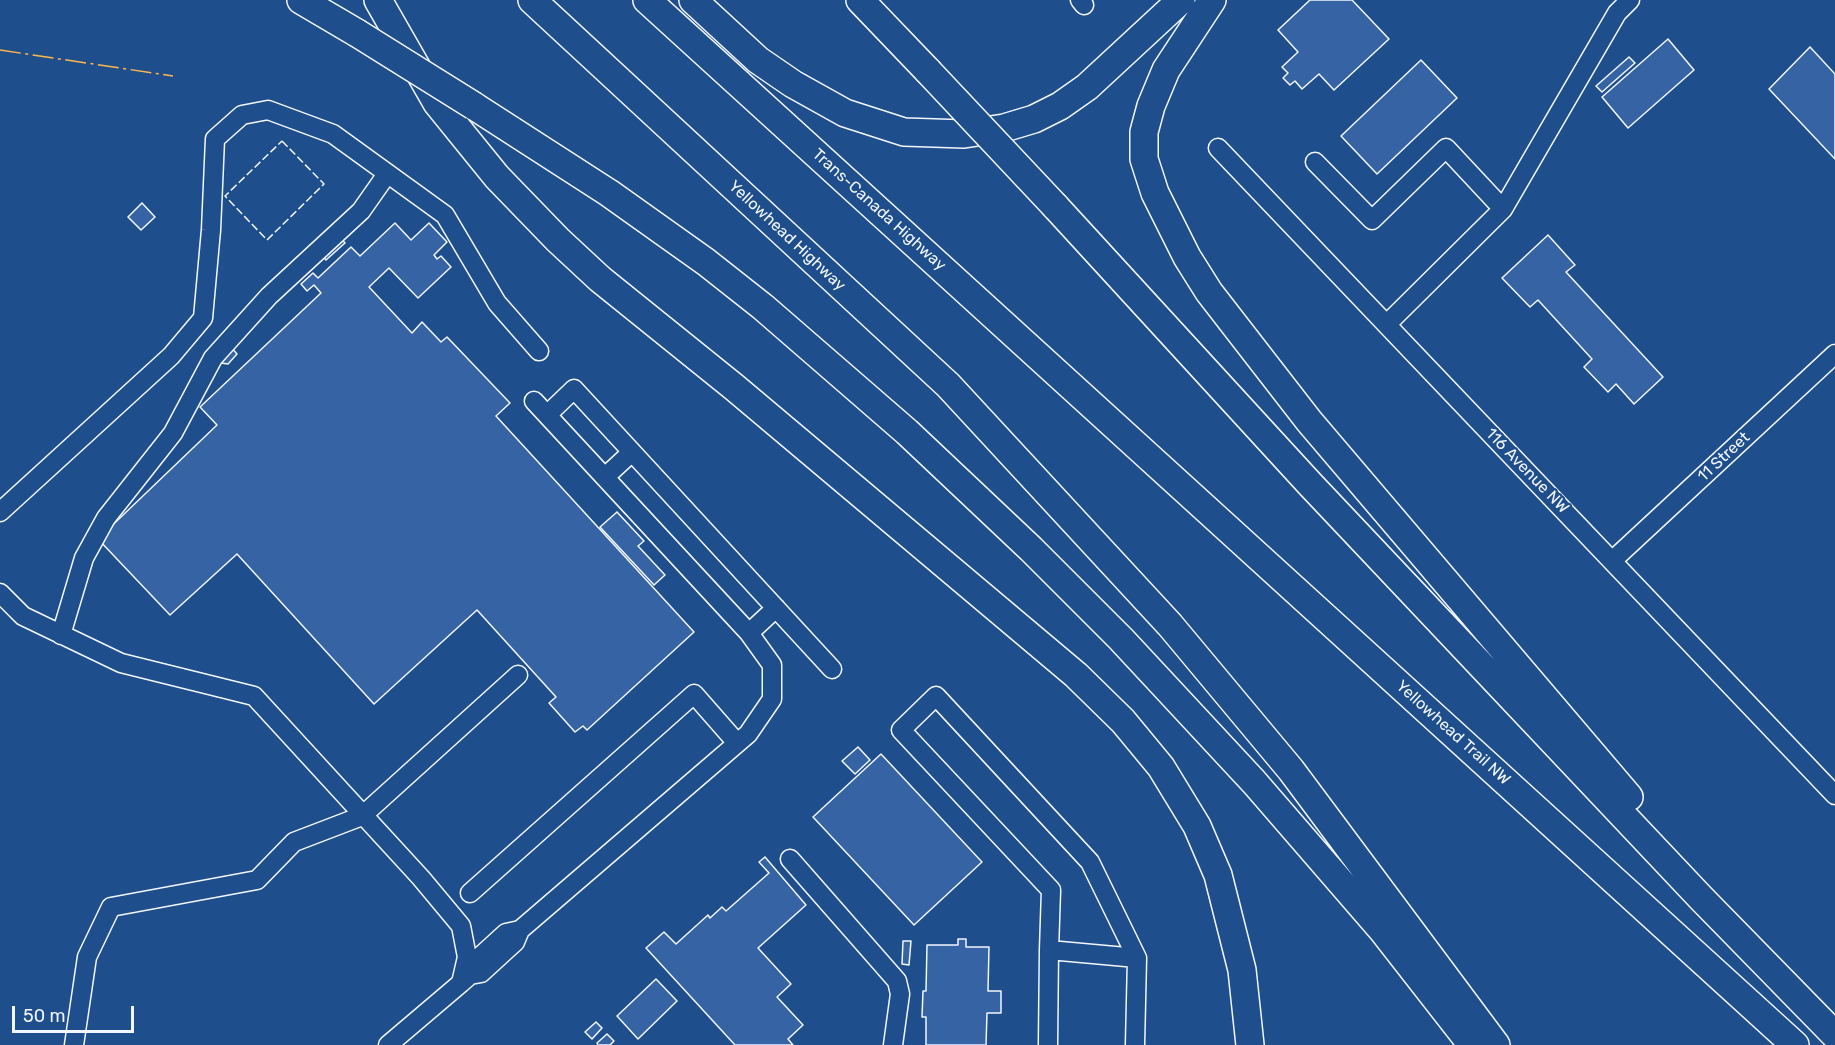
<!DOCTYPE html>
<html>
<head>
<meta charset="utf-8">
<style>
	body { margin:0 }
	#map { position:relative; width:1835px; height:1045px; overflow:hidden; background:#1f4e8c; font-family:Rubik,sans-serif }
	canvas { display:block }
	.scale { position:absolute; left:12px; top:1006px; width:122px; height:27px; box-sizing:border-box; border:3px solid #f2f6ff; border-top:0; padding-left:8px; font-size:18px; line-height:21px; white-space:nowrap; color:#f2f6ff; -webkit-text-stroke:4px #1f4e8c; paint-order:stroke }
</style>
</head>
<body>
<div id="map">
<canvas width="1835" height="1045"></canvas>
<div class="scale">50 m</div>
</div>
<script>
const context = document.querySelector('canvas').getContext('2d');
context.lineJoin = 'round';
function paint(path, color) { context.fillStyle = color; context.fill(path, 'evenodd'); }
const poly = rows => new Path2D(rows.map(r => 'M' + r).join(''));
function trace(path, color, width, dash) { context.strokeStyle = color; context.lineWidth = width; context.lineCap = dash ? 'butt' : 'round'; context.setLineDash(dash || []); context.stroke(path); }
function drawText(font, color, halo, rows, align = 'center') {
  context.font = font + ' Rubik,sans-serif'; context.lineWidth = 4.5; context.setLineDash([]); context.textBaseline = 'middle'; context.strokeStyle = halo; context.fillStyle = color; for (const [text, x, y, turn = 0] of rows) {
    context.save(); context.translate(x, y); context.rotate((+turn || 0) * Math.PI / 180); context.textAlign = isNaN(turn) ? turn : align; if (halo) context.strokeText(text, 0, 0); context.fillText(text, 0, 0); context.restore();
  }
}
const building = poly([
	[1310,0,1352,0,1389,39,1334,90,1319,74,1302,89,1295,81,1290,85,1283,78,1288,73,1282,67,1298,52,1278,30,1310,0],
	[1668,39,1694,70,1628,128,1602,97,1668,39],
	[1810,47,1835,74,1835,159,1769,89,1810,47],
	[1629,57,1635,63,1602,92,1596,86,1629,57],
	[1421,60,1457,98,1377,174,1341,136,1421,60],
	[142,203,155,217,141,230,128,217,142,203],
	[395,223,411,240,429,223,447,242,434,255,437,259,441,256,451,267,418,298,389,268,369,287,412,333,422,322,441,342,447,337,510,403,496,416,694,632,587,730,583,726,575,732,549,703,556,697,477,610,374,704,237,554,170,615,98,539,217,425,200,407,321,293,314,285,307,291,301,284,313,273,318,278,351,247,360,256,395,223],
	[1548,235,1575,265,1566,272,1663,377,1634,404,1616,384,1608,392,1584,367,1592,359,1538,300,1530,307,1502,278,1548,235],
	[339,236,345,243,326,260,320,253,339,236],
	[230,346,237,354,228,364,221,363,219,361,230,346],
	[617,512,644,541,638,546,665,575,654,585,600,527,617,512],
	[858,747,870,760,855,774,842,761,858,747],
	[881,754,982,862,914,925,813,817,881,754],
	[765,857,806,905,758,948,791,984,777,997,803,1025,788,1039,793,1045,735,1045,646,948,664,932,676,944,708,915,710,918,722,907,726,911,769,873,759,862,765,857],
	[958,939,966,939,966,947,989,947,988,991,1001,991,1001,1013,987,1013,986,1045,926,1045,926,1017,922,1017,923,991,926,991,927,945,958,945,958,939],
	[903,941,911,941,909,965,902,964,903,941],
	[656,979,677,1001,638,1039,617,1016,656,979],
	[596,1022,602,1028,592,1039,585,1032,596,1022],
	[607,1034,614,1041,610,1045,598,1045,597,1043,607,1034]
]);
const minor = poly([
	[1080,0,1084,5],
	[1218,148,1835,795],
	[1315,162,1372,220,1446,148,1503,209],
	[1387,324,1503,209,1617,13,1630,0],
	[547,415,574,389,832,669],
	[605,477,632,452],
	[0,512,171,356,203,318,211,230,215,139,242,115,268,110,333,134,445,215,497,303,539,351],
	[1613,560,1835,354],
	[0,593,23,616,121,663,254,696,421,878,461,926,467,957,461,983,388,1045],
	[749,633,776,608],
	[61,635,84,558,106,518,173,433,213,358,269,296,361,211,387,174],
	[790,859,897,981,900,994,893,1045],
	[470,893,694,694,737,743],
	[470,975,481,973,505,951,515,942,520,930],
	[461,983,470,975,472,964,506,933,520,930,748,734,772,699,772,665,749,633,534,401],
	[74,1045,87,957,111,907,257,880,294,842,362,816,518,675],
	[1048,1045,1049,950,1051,890,901,730,936,696,1090,862,1137,958,1049,950],
	[1135,1045,1137,958]
]);
const highway = poly([
	[301,0,357,33],
	[378,0,437,103,497,177,558,240,600,279,734,387,1076,675,1123,721,1161,767,1197,826,1218,875,1242,970,1250,1045],
	[532,0,948,385,1170,625,1291,770,1496,1045],
	[647,0,1795,1045],
	[693,0,758,60,793,84,845,113,904,132,964,134,1004,128,1034,119,1060,106,1087,87,1181,0],
	[860,0,928,71],
	[1212,0,1166,70,1151,106,1144,132,1144,159,1155,193,1187,257,1209,292,1309,421,1629,797],
	[474,106,609,193,706,262,763,307,907,432,1031,549,1121,639,1254,782,1383,931,1472,1045],
	[1055,206,1309,483,1701,898,1835,1035]
]);
const highwayBridge = poly([
	[357,33,474,106],
	[928,71,1055,206]
]);
const fence = poly([
	[282,141,324,184,267,240,225,196,282,141]
]);
const power = poly([
	[0,50,173,76]
]);
const streetNames = [
	["Trans-Canada Highway",879,210,42],
	["Yellowhead Highway",787,236,43],
	["11 Street",1724,457,-43],
	["116 Avenue NW",1527,471,46],
	["Yellowhead Trail NW",1453,733,42]
];
paint(building, '#3563a3');
trace(building, '#f2f6ff', 1.5);
trace(minor, '#f2f6ff', 21);
trace(highway, '#f2f6ff', 30);
trace(minor, '#1f4e8c', 18);
trace(highway, '#1f4e8c', 27);
trace(highwayBridge, '#f2f6ff', 30, []);
trace(highwayBridge, '#1f4e8c', 27);
trace(fence, '#f2f6ff', 1.5, [8, 3]);
trace(power, '#ffb74d', 1.5, [21, 4.5, 3, 4.5]);
drawText('16px', '#f2f6ff', '#1f4e8c', streetNames);
</script>
</body>
</html>
